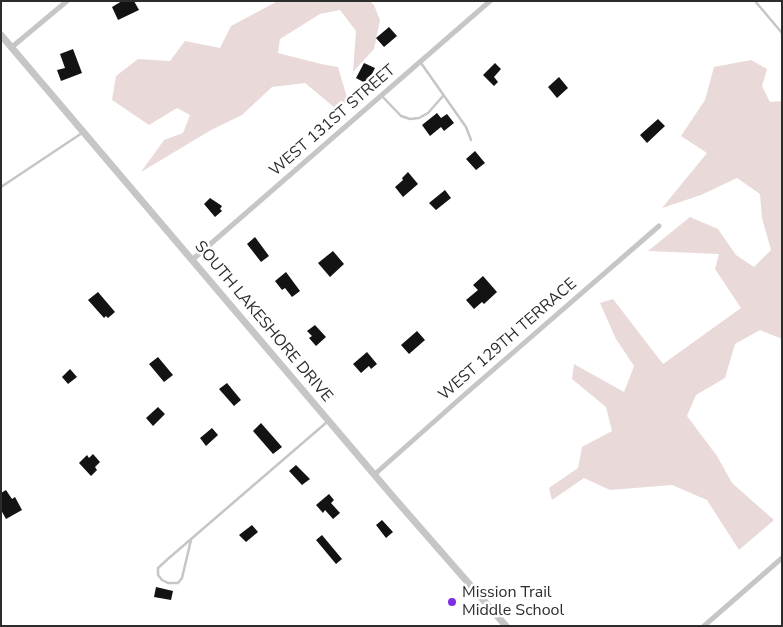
<!DOCTYPE html>
<html>
<head>
<meta charset="utf-8">
<style>
	body { margin:0 }
	#map { position:relative; width:783px; height:627px; overflow:hidden; background:#fff; font-family:"Nunito Sans",sans-serif }
	canvas { display:block }
	.frame { position:absolute; inset:0; border:2px solid #2c2c2c; pointer-events:none }
</style>
</head>
<body>
<div id="map">
<canvas width="783" height="627"></canvas>
<div class="frame"></div>
</div>
<script>
const context = document.querySelector('canvas').getContext('2d');
context.lineJoin = 'round';
function paint(path, color) { context.fillStyle = color; context.fill(path, 'evenodd'); }
const poly = rows => new Path2D(rows.map(r => 'M' + r).join(''));
function trace(path, color, width, dash) { context.strokeStyle = color; context.lineWidth = width; context.lineCap = dash ? 'butt' : 'round'; context.setLineDash(dash || []); context.stroke(path); }
function drawText(font, color, halo, rows, align = 'center') {
  context.font = font + ' "Nunito Sans",sans-serif'; context.lineWidth = 5; context.setLineDash([]); context.textBaseline = 'middle'; context.strokeStyle = halo; context.fillStyle = color; for (const [text, x, y, turn = 0] of rows) {
    context.save(); context.translate(x, y); context.rotate((+turn || 0) * Math.PI / 180); context.textAlign = isNaN(turn) ? turn : align; if (halo) context.strokeText(text, 0, 0); context.fillText(text, 0, 0); context.restore();
  }
}
const green = poly([
	[278,1,370,1,374,5,380,20,374,49,353,72,356,31,340,10,320,14,280,39,278,53,321,64,338,67,348,101,335,108,305,83,272,87,242,115,211,130,141,172,164,140,183,133,190,115,177,108,149,125,112,100,116,76,138,59,170,61,185,41,220,48,231,26],
	[751,60,767,69,762,86,770,102,782,101,782,339,760,330,735,344,725,378,696,395,687,416,717,456,732,483,774,520,739,550,707,500,672,485,610,490,584,478,552,500,549,488,578,468,582,447,612,431,606,407,572,379,574,364,624,392,634,366,616,339,600,303,613,299,663,364,741,308,715,269,719,254,648,251,690,217,718,229,736,255,754,267,771,250,762,218,760,194,737,178,701,195,662,208,707,153,681,136,705,100,714,67]
]);
const building = poly([
	[122,1,134,1,139,10,118,20,112,7],
	[389,27,397,36,384,47,376,38],
	[73,49,82,73,61,81,57,70,65,68,60,54],
	[364,63,375,68,367,84,356,78],
	[495,63,501,69,494,77,498,82,494,86,483,75],
	[559,77,568,88,557,98,548,87],
	[437,113,441,118,447,114,454,123,444,131,441,127,430,136,422,125],
	[658,119,665,126,647,143,640,135],
	[475,151,485,163,476,170,466,159],
	[408,172,418,184,403,197,395,187,403,180,402,178],
	[445,190,451,198,436,210,429,203],
	[210,198,222,206,220,209,222,211,215,217,204,204],
	[255,237,269,256,261,262,247,244],
	[333,251,344,264,330,277,318,263],
	[286,272,300,291,292,297,285,288,282,290,275,281],
	[483,276,497,292,484,304,482,302,474,309,466,300,478,290,473,285],
	[98,292,115,312,108,318,106,316,104,318,88,300],
	[315,325,326,337,316,346,309,338,312,336,307,331],
	[417,331,425,340,409,354,401,345],
	[367,352,377,364,371,369,369,366,361,373,353,364],
	[158,357,173,375,164,382,149,364],
	[70,369,77,377,68,384,62,377],
	[227,383,241,400,234,406,219,389],
	[158,407,165,414,153,426,146,418],
	[261,423,282,447,273,454,253,431],
	[212,428,218,435,206,446,200,438],
	[93,454,100,462,95,467,97,470,91,476,79,463,87,455,89,458],
	[296,465,310,479,302,485,289,471],
	[6,490,12,499,15,497,22,510,6,519,1,510,1,493],
	[329,494,334,500,331,503,340,513,333,519,325,510,323,513,316,505],
	[382,520,393,532,386,538,376,525],
	[252,525,258,532,246,542,239,535],
	[322,535,342,559,336,564,316,540],
	[156,587,173,591,171,600,154,597]
]);
const service = poly([
	[755,1,782,33],
	[421,63,466,127,471,140],
	[381,95,401,116,410,119,419,118,428,113,443,96],
	[1,187,82,133],
	[191,540,182,578,178,583,168,583,162,580,158,575,158,568,169,558,327,422]
]);
const minor = poly([
	[12,47,67,1],
	[192,260,490,1],
	[375,474,463,396,659,226],
	[704,626,782,558]
]);
const tertiary = poly([
	[1,35,395,499,506,626]
]);
const markers = [
	[452,602,5,"#7f2ce4"]
];
const streetNames = [
	["WEST 131ST STREET",333,121,-41],
	["SOUTH LAKESHORE DRIVE",263,322,50],
	["WEST 129TH TERRACE",508,340,-41]
];
const poiNames = [
	["Mission Trail",462,593],
	["Middle School",462,611]
];
paint(green, '#ead9d9');
paint(building, '#131313');
trace(service, '#c6c6c6', 2.5);
trace(minor, '#c6c6c6', 5);
trace(tertiary, '#c6c6c6', 7);
for (const [x, y, r, color] of markers) { const dot = new Path2D(); dot.arc(x, y, r, 0, 2 * Math.PI); context.fillStyle = color; context.fill(dot); trace(dot, '#fff', 2); }
drawText('16px', '#2c2c2c', '#fff', streetNames);
drawText('16px', '#2c2c2c', '#fff', poiNames, 'left');
</script>
</body>
</html>
